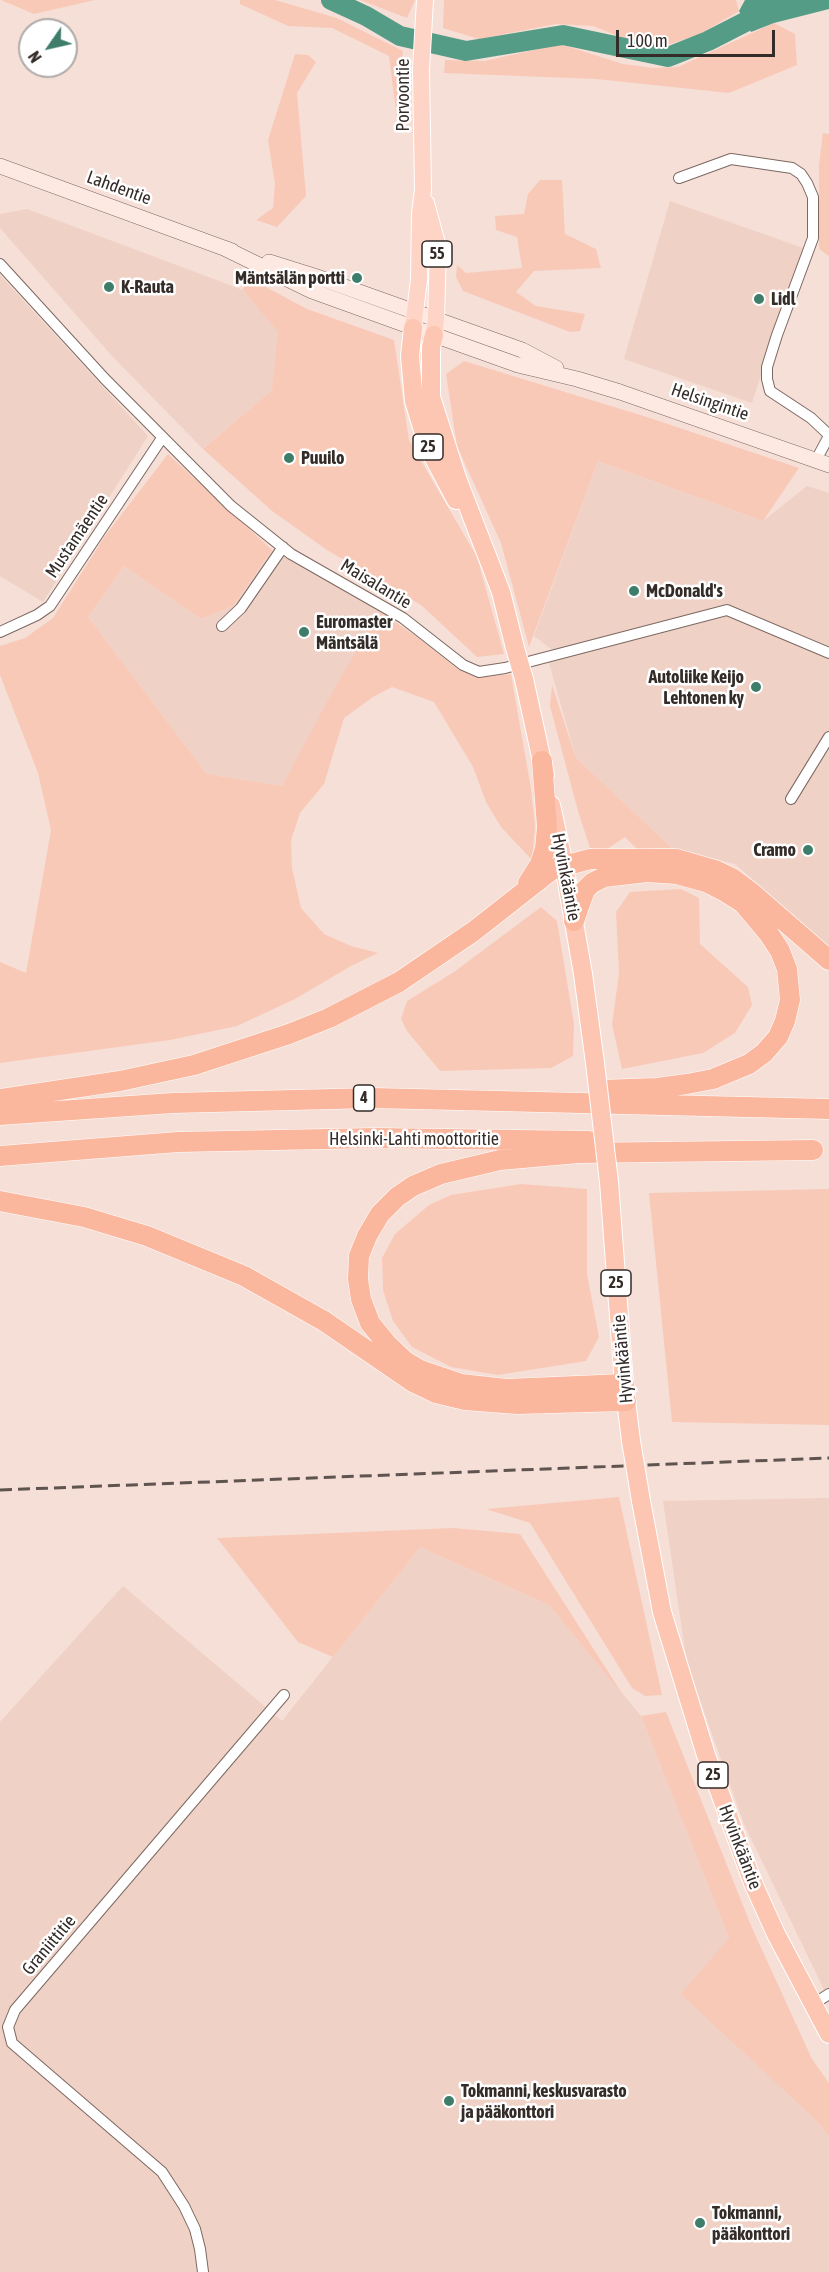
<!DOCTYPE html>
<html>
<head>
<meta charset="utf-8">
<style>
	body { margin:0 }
	#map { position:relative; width:829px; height:2272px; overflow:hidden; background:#f6dfd7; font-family:"Asap Condensed",sans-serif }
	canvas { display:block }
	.north { position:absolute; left:18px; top:18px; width:60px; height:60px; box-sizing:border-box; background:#fff; border:2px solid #aeaba9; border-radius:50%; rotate:236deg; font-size:16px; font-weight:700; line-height:24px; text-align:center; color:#342c29 }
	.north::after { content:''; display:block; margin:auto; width:21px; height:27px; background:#3e7d6a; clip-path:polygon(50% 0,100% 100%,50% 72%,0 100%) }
	.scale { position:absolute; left:616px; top:30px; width:159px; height:27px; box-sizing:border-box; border:3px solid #342c29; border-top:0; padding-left:8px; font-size:18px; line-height:21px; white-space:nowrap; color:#342c29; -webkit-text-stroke:4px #fff; paint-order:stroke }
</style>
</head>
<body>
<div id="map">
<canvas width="829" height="2272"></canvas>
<div class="north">N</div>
<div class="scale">100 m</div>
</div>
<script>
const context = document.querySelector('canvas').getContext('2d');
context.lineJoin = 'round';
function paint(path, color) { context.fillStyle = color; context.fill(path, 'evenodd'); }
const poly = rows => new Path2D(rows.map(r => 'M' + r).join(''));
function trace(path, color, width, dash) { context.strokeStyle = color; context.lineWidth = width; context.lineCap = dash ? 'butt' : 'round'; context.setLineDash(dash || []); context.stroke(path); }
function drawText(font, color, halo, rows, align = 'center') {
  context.font = font + ' "Asap Condensed",sans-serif'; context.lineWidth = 5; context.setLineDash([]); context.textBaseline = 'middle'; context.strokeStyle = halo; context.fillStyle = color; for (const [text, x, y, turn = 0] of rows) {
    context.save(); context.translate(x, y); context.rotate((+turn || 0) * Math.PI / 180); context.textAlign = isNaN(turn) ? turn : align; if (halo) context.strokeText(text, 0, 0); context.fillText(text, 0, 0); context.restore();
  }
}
const built = poly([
	[670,201,803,248,752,403,624,359],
	[27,209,243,290,279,332,272,390,203,449,112,356,0,228,0,214],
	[0,275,148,436,43,602,0,576],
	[598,461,763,521,807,486,829,493,829,946,735,864,672,848,576,758,549,663,563,658,534,636],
	[272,550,381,612,282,786,207,774,88,617,124,566,201,619,233,606],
	[829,1498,829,2000,744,1824,687,1664,663,1501],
	[420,1547,549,1605,641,1716,729,1938,814,2118,829,2136,829,2272,0,2272,0,1722,123,1586,282,1721]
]);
const green = poly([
	[1,0,95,0,34,14],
	[240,0,275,0,337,18,403,51,398,127,389,56,332,28,288,26,240,4],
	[360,0,415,0,407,18],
	[444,0,736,0,739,11,700,34,664,46,626,39,593,26,556,24,479,39,443,28],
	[774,23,795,34,797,65,729,93,596,79,444,73,445,60,485,61,560,44,623,64,653,68,678,67],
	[295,54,308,55,316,62,297,93,306,196,277,227,256,220,273,208,275,184,268,140],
	[823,133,829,134,829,256,819,249,819,165],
	[540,180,562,180,565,234,596,249,601,268,534,271,516,292,536,306,585,314,580,331,570,332,463,291,456,277,457,265,466,273,522,268,517,237,496,230,495,216,524,214,528,194],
	[247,277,307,309,394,340,409,440,477,557,504,654,477,657,421,605,327,550,272,511,203,449,272,390,278,332,243,290],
	[464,361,650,418,799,468,763,521,598,461,529,647,501,543,457,446,446,374],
	[168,454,272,550,233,606,201,619,124,566,88,617,207,774,282,786,339,680,381,612,417,637,459,670,478,678,511,674,531,789,535,827,532,860,501,827,486,802,473,767,434,702,392,687,373,697,344,718,324,784,300,813,291,840,292,868,301,908,324,934,351,946,378,953,351,966,295,999,237,1026,170,1040,0,1063,0,962,26,973,51,830,38,773,0,675,0,646,25,638,53,618,105,536],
	[552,685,576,758,672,848,637,849,625,837,604,851,590,848,578,811,550,706],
	[681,889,699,898,700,944,748,987,752,1005,735,1033,703,1053,622,1069,612,1024,619,974,616,912,630,892],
	[541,907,557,921,574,1024,573,1056,551,1068,440,1071,407,1031,401,1019,407,1001,454,972],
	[521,1184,587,1189,587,1274,599,1337,586,1361,498,1375,451,1367,412,1347,393,1321,383,1290,382,1258,395,1234,429,1205,451,1195],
	[829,1189,829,1425,672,1422,649,1193],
	[619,1497,662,1695,645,1696,632,1688,530,1523,486,1509],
	[453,1528,520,1534,623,1695,549,1605,420,1547,333,1657,298,1642,217,1538],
	[666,1712,752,1928,812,2059,829,2083,829,2136,814,2118,681,1994,729,1938,641,1716]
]);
const water = poly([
	[745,0,829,0,829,9,774,23,751,32,739,11]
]);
const river = poly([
	[331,0,366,16,400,36,466,51,563,35,668,57,708,41,788,0]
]);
const minor = poly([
	[679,178,731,159,792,168,801,174,807,183,813,197,813,238,777,335,767,367,767,379,770,391,811,418,829,435],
	[0,264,105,379,231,506,291,554,403,618,463,665,479,672,505,668,727,610,829,653],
	[816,460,829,436],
	[222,626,241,608,283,547],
	[0,632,37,615,50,606,162,438],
	[791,799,829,737],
	[812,2005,829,1994],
	[203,2272,200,2249,195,2229,184,2206,162,2172,12,2043,8,2027,15,2010,284,1695]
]);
const secondary = poly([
	[0,166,232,251],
	[224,248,312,291,434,335,518,365,577,379,620,392,829,465],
	[269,262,320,278,522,350,556,368]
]);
const primary = poly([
	[426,203,438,247,436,319,434,335],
	[413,328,419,280,420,213,423,190,421,70,425,0]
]);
const trunk = poly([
	[413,328,410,356,414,401,428,447,456,500],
	[434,335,431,347,431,397,457,478,501,592,515,648],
	[524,679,545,775],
	[551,805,564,865,583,974,595,1063],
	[609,1182,624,1384,631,1441],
	[641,1501,662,1612,706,1755,753,1883,776,1934,829,2034]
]);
const motorway = poly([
	[528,883,540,864,545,849,547,827,542,761],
	[574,921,585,890,592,883,604,877,647,872,677,874,706,882,724,891,743,903,769,934,780,951,787,969,790,1000,785,1021,778,1037,764,1053,749,1064,713,1079,687,1084,657,1088,601,1090],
	[0,1099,120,1081,194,1065,289,1034,329,1018,399,982,474,931,553,869,590,859,677,859,715,870,732,878,752,893,829,960],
	[0,1115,173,1103,373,1098,829,1109],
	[0,1156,178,1142,375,1138,589,1141],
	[0,1201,84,1217,147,1236,244,1276,324,1321,413,1382,436,1393,465,1400,517,1404,626,1401],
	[624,1384,506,1389,461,1384,420,1370,405,1361,387,1344,370,1323,361,1299,358,1279,359,1256,367,1236,380,1214,397,1197,413,1186,441,1174,500,1160,578,1153,813,1150]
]);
const rail = poly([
	[0,1490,829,1458]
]);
const trunkBridge = poly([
	[515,648,524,679],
	[595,1063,609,1182],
	[631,1441,641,1501]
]);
const markers = [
	[357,278,6,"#3e7d6a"],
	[109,287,6,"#3e7d6a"],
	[759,299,6,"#3e7d6a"],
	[289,458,6,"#3e7d6a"],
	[634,591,6,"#3e7d6a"],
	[304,632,6,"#3e7d6a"],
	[756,687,6,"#3e7d6a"],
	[808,850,6,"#3e7d6a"],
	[449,2101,6,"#3e7d6a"],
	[700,2223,6,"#3e7d6a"]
];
const shields = [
	[437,254,30],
	[428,447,30],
	[364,1098,21],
	[616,1283,30],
	[713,1775,30]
];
const shieldNames = [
	["55",437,254],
	["25",428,447],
	["4",364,1098],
	["25",616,1283],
	["25",713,1775]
];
const streetNames = [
	["Porvoontie",403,95,-90],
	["Lahdentie",119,188,20],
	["Helsingintie",710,402,19],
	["Mustamäentie",77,536,-56],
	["Maisalantie",376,584,31],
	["Hyvinkääntie",566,877,79],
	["Helsinki-Lahti moottoritie",414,1139],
	["Hyvinkääntie",623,1359,-95],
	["Hyvinkääntie",740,1847,69],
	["Graniittitie",49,1945,-50]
];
const poiNames = [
	["Mäntsälän portti",345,278,"right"],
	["K-Rauta",121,287],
	["Lidl",771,299],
	["Puuilo",301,458],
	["McDonald's",646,591],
	["Euromaster",316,622],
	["Mäntsälä",316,643],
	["Autoliike Keijo",744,677,"right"],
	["Lehtonen ky",744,698,"right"],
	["Cramo",796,850,"right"],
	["Tokmanni, keskusvarasto",461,2091],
	["ja pääkonttori",461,2112],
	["Tokmanni,",712,2213],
	["pääkonttori",712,2234]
];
paint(built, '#efd1c6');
paint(green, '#f9c9b8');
paint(water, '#559c87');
trace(river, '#559c87', 20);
trace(minor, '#7c6861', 12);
trace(secondary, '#7c6861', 16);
trace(primary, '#fff', 18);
trace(trunk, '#fff', 20);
trace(motorway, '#fff', 21);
trace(minor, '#fff', 10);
trace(secondary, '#fee9e2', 15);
trace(primary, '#fdd4c5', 16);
trace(trunk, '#fcc6b2', 18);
trace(motorway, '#fbb79e', 20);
trace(rail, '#5f5450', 3, [12, 6]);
trace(trunkBridge, '#fff', 20, []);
trace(trunkBridge, '#fcc6b2', 18);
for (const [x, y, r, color] of markers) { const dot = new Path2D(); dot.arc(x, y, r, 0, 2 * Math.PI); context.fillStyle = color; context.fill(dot); trace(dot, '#fff', 2); }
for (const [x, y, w] of shields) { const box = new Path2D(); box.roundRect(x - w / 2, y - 13, w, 26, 4.5); context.fillStyle = '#fff'; context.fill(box); trace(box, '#342c29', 1.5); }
drawText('bold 16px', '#342c29', null, shieldNames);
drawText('18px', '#342c29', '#fff', streetNames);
drawText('bold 18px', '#342c29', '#fff', poiNames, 'left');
</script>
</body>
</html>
